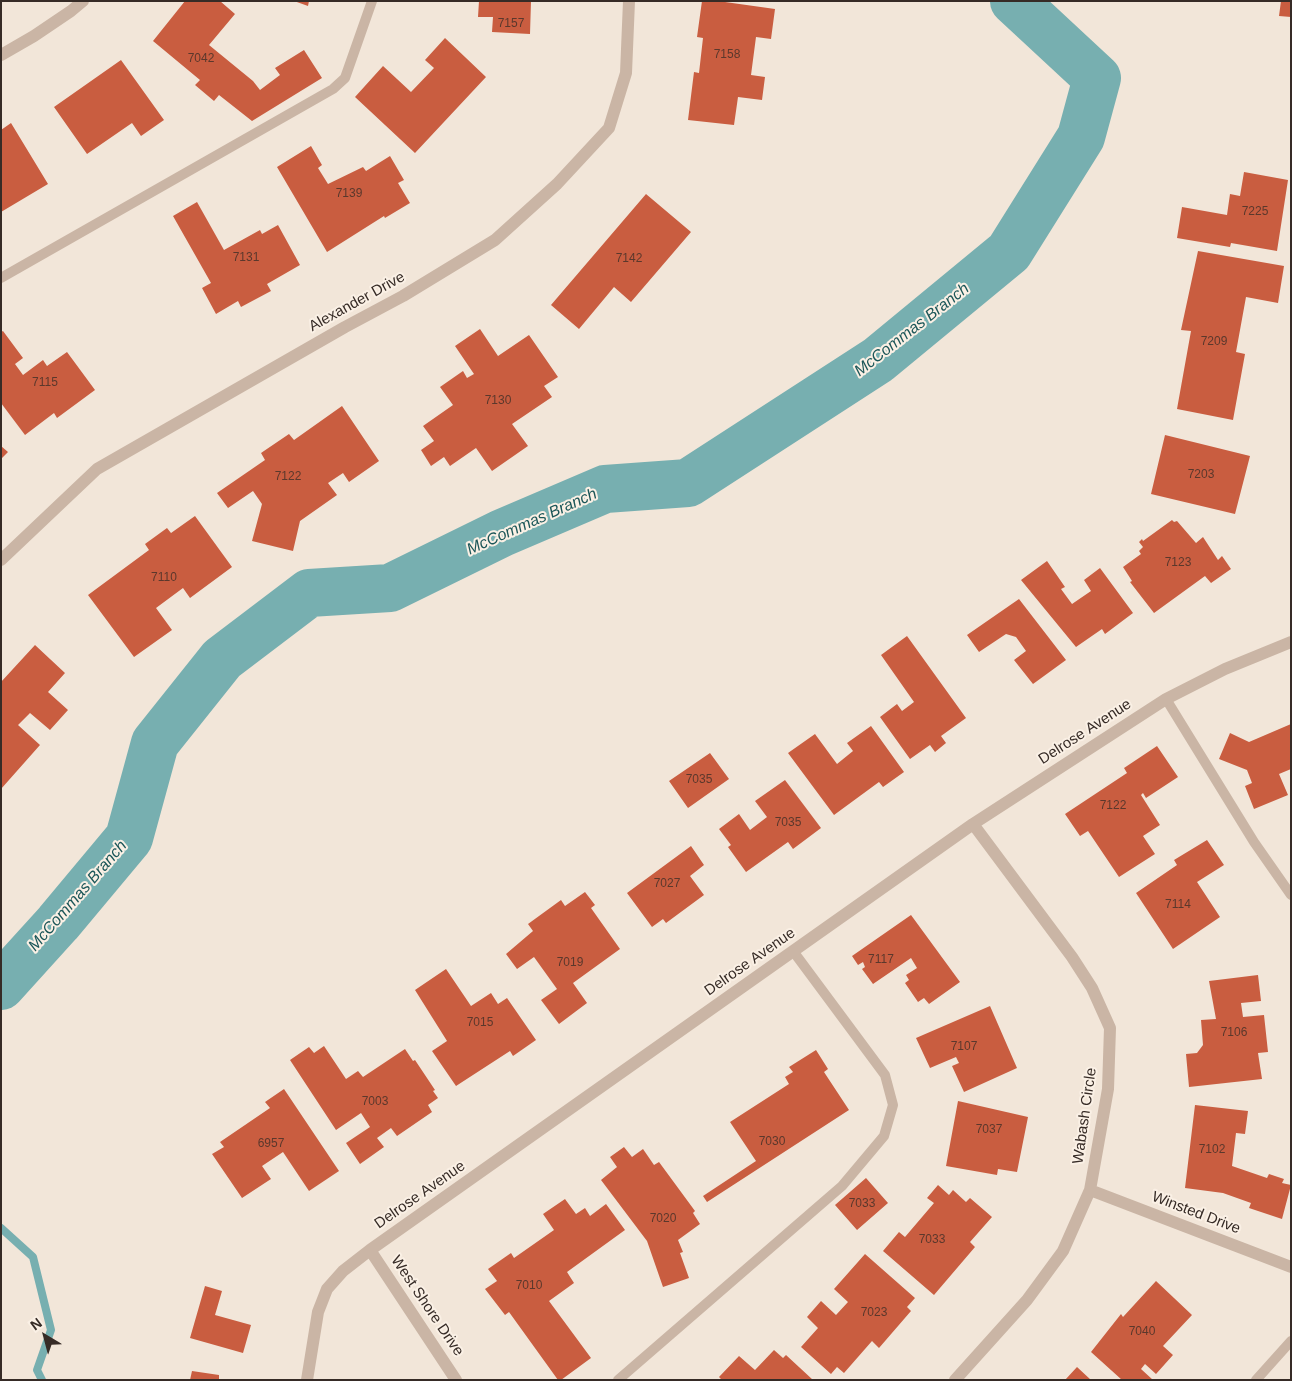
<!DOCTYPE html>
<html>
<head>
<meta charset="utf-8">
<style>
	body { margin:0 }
	#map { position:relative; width:1292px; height:1381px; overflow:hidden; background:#f2e6d9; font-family:Arial,sans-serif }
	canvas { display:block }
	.frame { position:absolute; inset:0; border:2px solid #362b26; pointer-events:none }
	.north { position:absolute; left:20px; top:1311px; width:50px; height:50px; -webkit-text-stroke:4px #faf0e5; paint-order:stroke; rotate:323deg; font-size:14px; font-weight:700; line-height:20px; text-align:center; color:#362b26 }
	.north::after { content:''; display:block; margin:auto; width:18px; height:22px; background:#362b26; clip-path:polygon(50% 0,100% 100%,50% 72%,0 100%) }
</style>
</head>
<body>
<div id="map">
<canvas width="1292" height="1381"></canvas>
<div class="frame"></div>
<div class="north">N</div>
</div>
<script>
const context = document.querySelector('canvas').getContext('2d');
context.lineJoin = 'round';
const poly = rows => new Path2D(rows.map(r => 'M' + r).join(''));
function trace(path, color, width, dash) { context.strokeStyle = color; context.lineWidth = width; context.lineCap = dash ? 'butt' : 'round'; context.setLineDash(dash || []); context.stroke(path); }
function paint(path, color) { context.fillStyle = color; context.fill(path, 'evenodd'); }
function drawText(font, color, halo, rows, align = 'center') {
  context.font = font + ' Arial,sans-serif'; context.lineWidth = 4; context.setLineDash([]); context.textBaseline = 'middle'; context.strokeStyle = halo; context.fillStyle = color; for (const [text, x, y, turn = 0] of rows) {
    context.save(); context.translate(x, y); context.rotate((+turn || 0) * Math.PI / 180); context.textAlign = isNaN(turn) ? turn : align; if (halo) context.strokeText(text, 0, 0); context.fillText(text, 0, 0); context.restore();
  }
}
const stream = poly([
	[1,1228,33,1257,51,1330,37,1370,42,1380]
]);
const river = poly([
	[1,986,58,923,129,838,155,743,222,659,309,593,390,588,502,533,605,489,688,483,878,360,1009,252,1081,137,1097,78,1014,1]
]);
const building = poly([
	[185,1,220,1,235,14,209,45,253,81,260,90,280,75,275,68,304,50,322,78,252,121,219,95,214,101,195,85,200,80,153,41],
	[294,1,309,1,308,6],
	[479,1,531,1,530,34,492,32,493,17,478,17],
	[702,1,718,1,775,9,771,39,756,37,751,75,765,77,762,100,738,97,734,125,688,120,694,72,699,73,703,38,697,37],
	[1281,1,1291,1,1291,17,1279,16],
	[445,38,486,77,415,153,355,97,383,66,411,92,434,68,425,60],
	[121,60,164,120,141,136,132,123,87,154,54,107],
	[11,123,48,184,1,212,1,130],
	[311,146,322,165,318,168,328,184,363,167,366,171,390,156,404,180,398,183,410,203,385,218,384,216,327,252,277,167],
	[1244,172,1288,180,1277,251,1231,243,1230,247,1177,238,1182,207,1227,215,1230,194,1240,196],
	[646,194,691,232,631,302,614,287,579,329,551,305],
	[197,202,224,250,260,230,262,234,278,225,300,265,267,284,271,291,241,307,238,301,216,314,202,288,211,283,173,216],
	[1198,251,1284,266,1278,303,1246,297,1236,352,1245,354,1233,420,1177,409,1191,331,1181,330],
	[480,329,498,356,529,335,558,377,544,386,552,397,512,424,528,446,492,471,476,448,450,466,444,457,431,466,421,450,434,441,423,426,453,405,440,387,463,371,467,378,474,374,455,346],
	[3,331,23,358,15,364,23,375,43,360,47,366,67,352,95,390,57,418,54,413,25,435,1,403,1,332],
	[342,406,379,461,349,482,343,473,328,483,337,495,300,521,293,551,252,541,262,504,253,491,228,508,217,493,265,460,261,453,289,434,294,440],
	[1165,435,1250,456,1235,514,1151,494],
	[1,446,8,452,1,459],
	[195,516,232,567,190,598,183,588,156,608,172,630,134,657,88,595,149,550,145,544,167,528,171,533],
	[1172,520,1174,522,1177,521,1196,543,1203,537,1218,560,1222,556,1231,569,1211,583,1205,576,1154,613,1130,582,1132,581,1123,567,1141,554,1139,551,1143,547,1139,542,1142,539,1143,541],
	[1047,561,1065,587,1061,589,1072,604,1091,591,1084,580,1100,568,1133,613,1105,634,1102,629,1076,647,1021,580],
	[1019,599,1066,660,1033,684,1014,660,1026,651,1016,637,1006,634,979,652,967,635],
	[907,636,966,718,941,736,946,743,935,752,930,745,910,759,880,717,897,704,902,711,914,702,881,655],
	[35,645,65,673,48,692,68,710,50,730,30,713,18,725,40,745,1,789,1,682],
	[1291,724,1291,769,1279,774,1288,795,1254,809,1245,786,1252,783,1247,770,1219,759,1230,733,1249,742],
	[871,726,904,772,883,787,879,782,834,815,788,753,815,734,837,764,853,751,847,743],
	[1157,746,1178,777,1146,798,1143,793,1141,795,1160,825,1143,836,1155,854,1119,877,1088,831,1080,836,1065,814,1127,773,1124,768],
	[710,753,729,779,688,808,669,781],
	[785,780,821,828,793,849,788,842,746,872,728,847,731,845,719,829,739,814,750,830,767,817,755,801],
	[1207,840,1224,865,1197,882,1220,917,1173,949,1136,893,1177,865,1174,860],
	[691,846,704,865,690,876,704,895,666,923,663,919,652,927,627,893],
	[585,892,595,905,591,908,620,949,573,983,587,1003,559,1024,541,1000,557,989,534,957,517,969,506,954,533,931,528,924,561,900,565,906],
	[911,915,960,982,929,1004,924,998,918,1002,905,983,909,980,906,975,917,968,911,958,873,984,862,969,865,967,863,962,858,965,852,956],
	[446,969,471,1006,491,993,498,1004,507,998,536,1040,513,1056,510,1051,456,1086,432,1051,447,1041,415,990],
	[1258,975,1261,1001,1241,1003,1243,1017,1264,1015,1268,1052,1258,1053,1262,1079,1189,1087,1186,1054,1197,1053,1203,1045,1201,1020,1216,1019,1209,981],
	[990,1006,1017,1068,964,1092,952,1066,959,1063,956,1057,930,1068,916,1038],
	[324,1046,346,1079,358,1071,363,1077,405,1049,413,1061,415,1060,435,1090,433,1091,438,1098,428,1105,432,1112,397,1136,391,1128,377,1138,384,1147,360,1164,346,1143,370,1127,361,1113,336,1130,290,1060,309,1047,314,1053],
	[816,1050,828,1069,824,1072,849,1110,707,1202,703,1196,756,1161,730,1122,789,1084,785,1077,793,1072,789,1067],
	[284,1089,339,1171,309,1191,283,1152,262,1166,271,1179,242,1198,212,1154,224,1147,220,1142,270,1108,265,1102],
	[958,1101,1028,1117,1017,1172,998,1169,997,1175,946,1166],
	[1195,1105,1248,1111,1245,1134,1236,1133,1232,1166,1267,1178,1269,1174,1284,1179,1282,1183,1291,1185,1282,1219,1249,1208,1251,1203,1223,1193,1185,1188],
	[624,1147,632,1157,643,1149,654,1165,659,1162,695,1211,693,1213,700,1224,678,1240,683,1252,680,1253,689,1278,663,1287,647,1241,601,1180,617,1167,610,1157],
	[866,1178,888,1203,857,1230,835,1205],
	[938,1185,949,1195,953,1190,966,1202,970,1198,992,1217,970,1242,975,1247,934,1295,883,1251,899,1232,905,1237,934,1203,927,1198],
	[565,1199,576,1214,585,1208,590,1216,606,1204,625,1230,567,1272,574,1283,549,1301,591,1358,561,1380,558,1380,509,1312,505,1315,485,1289,497,1281,488,1269,511,1253,514,1258,554,1230,543,1214],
	[865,1254,915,1298,907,1307,911,1311,879,1348,872,1341,844,1373,837,1367,831,1374,801,1347,818,1328,807,1317,821,1301,836,1315,848,1302,834,1289],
	[1156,1281,1192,1315,1163,1346,1173,1355,1156,1374,1145,1364,1141,1369,1153,1380,1122,1380,1091,1352,1121,1314,1123,1317],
	[205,1286,222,1291,215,1315,251,1325,243,1353,190,1338],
	[774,1350,783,1358,786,1355,813,1380,722,1380,719,1377,739,1356,755,1370],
	[1077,1367,1091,1380,1065,1380],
	[192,1371,219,1375,219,1380,190,1380]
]);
const lane = poly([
	[1,278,333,89,345,78,372,1],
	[1166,699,1254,842,1291,895],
	[618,1380,842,1186,884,1136,893,1105,885,1075,793,951],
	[1256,1380,1291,1341]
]);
const street = poly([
	[1,55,34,36,71,11,83,1],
	[1,560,97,469,345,327,403,296,495,240,557,184,609,128,626,73,629,1],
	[1090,1190,1291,1267],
	[370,1250,456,1380],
	[307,1380,318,1312,327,1289,343,1271,370,1250,973,824,1166,699,1225,669,1291,642],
	[955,1380,1027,1300,1063,1251,1090,1190,1108,1089,1110,1028,1092,988,1072,957,973,824]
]);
const numberNames = [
	["7157",511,24],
	["7158",727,55],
	["7042",201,59],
	["7139",349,194],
	["7225",1255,212],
	["7131",246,258],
	["7142",629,259],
	["7209",1214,342],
	["7115",45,383],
	["7130",498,401],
	["7203",1201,475],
	["7122",288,477],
	["7123",1178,563],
	["7110",164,578],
	["7035",699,780],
	["7122",1113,806],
	["7035",788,823],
	["7027",667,884],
	["7114",1178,905],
	["7117",881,960],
	["7019",570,963],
	["7015",480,1023],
	["7106",1234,1033],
	["7107",964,1047],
	["7003",375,1102],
	["7037",989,1130],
	["7030",772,1142],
	["6957",271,1144],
	["7102",1212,1150],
	["7033",862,1204],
	["7020",663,1219],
	["7033",932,1240],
	["7010",529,1286],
	["7023",874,1313],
	["7040",1142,1332]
];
const streetNames = [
	["Alexander Drive",357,302,-29],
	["Delrose Avenue",1085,732,-33],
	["Delrose Avenue",750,962,-35],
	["Wabash Circle",1085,1116,-82],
	["Delrose Avenue",420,1195,-35],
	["Winsted Drive",1196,1213,21],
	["West Shore Drive",427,1306,56]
];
const waterNames = [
	["McCommas Branch",912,330,-38],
	["McCommas Branch",532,522,-24],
	["McCommas Branch",78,896,-49]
];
trace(stream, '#77afb0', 8);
trace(river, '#77afb0', 48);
paint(building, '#c95d40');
trace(lane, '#cab5a5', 10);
trace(street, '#cab5a5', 12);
drawText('12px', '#5b382c', null, numberNames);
drawText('15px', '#362b26', '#faf0e5', streetNames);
drawText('italic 16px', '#1b5658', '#faf0e5', waterNames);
</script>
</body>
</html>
